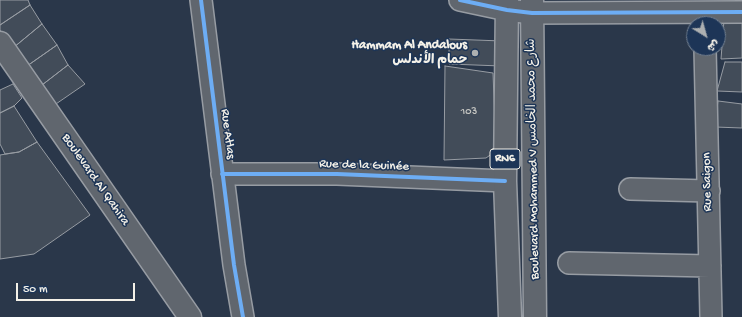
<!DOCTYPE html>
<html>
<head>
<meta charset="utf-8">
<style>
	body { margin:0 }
	#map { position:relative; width:742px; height:317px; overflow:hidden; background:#2a374a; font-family:"Gochi Hand","Playpen Sans Arabic",sans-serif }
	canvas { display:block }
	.north { position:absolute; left:686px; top:16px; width:40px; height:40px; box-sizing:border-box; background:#1d3557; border:1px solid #738091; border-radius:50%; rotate:143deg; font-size:11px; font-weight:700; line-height:16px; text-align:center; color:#f4f1e8 }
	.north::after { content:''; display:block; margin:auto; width:14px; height:18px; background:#adb0b1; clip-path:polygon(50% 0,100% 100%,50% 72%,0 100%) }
	.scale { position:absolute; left:16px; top:283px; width:119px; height:18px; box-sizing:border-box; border:2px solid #f4f1e8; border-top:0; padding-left:5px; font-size:12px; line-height:14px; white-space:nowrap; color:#f4f1e8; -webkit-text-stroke:3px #1d3557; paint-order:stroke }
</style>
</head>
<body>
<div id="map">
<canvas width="742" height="317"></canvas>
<div class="north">ش</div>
<div class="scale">50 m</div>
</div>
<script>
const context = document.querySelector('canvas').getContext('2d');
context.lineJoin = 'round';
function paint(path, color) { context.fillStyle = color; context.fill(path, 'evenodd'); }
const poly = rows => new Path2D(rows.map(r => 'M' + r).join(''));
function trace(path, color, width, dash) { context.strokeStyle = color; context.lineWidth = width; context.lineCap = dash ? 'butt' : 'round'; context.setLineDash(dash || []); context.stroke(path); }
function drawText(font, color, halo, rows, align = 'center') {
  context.font = font + ' "Gochi Hand","Playpen Sans Arabic",sans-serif'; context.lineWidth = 3; context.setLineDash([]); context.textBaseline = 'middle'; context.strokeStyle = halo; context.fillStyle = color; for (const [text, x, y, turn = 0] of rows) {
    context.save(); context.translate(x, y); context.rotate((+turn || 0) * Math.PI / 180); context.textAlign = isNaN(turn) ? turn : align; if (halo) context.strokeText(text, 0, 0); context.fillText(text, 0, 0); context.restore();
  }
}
const building = poly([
	[0,0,28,0,30,5,0,25,0,0],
	[30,5,42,24,13,48,0,30,0,25,30,5],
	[742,19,742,58,721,59,724,20,742,19],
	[42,24,57,45,27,66,13,48,42,24],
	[449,39,502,41,501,66,449,64,449,39],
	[57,45,68,65,42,85,27,66,57,45],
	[725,62,742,62,742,92,717,91,725,62],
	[68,65,85,84,53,106,42,85,68,65],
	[445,66,493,73,496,151,486,158,444,160,445,66],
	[13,84,22,98,14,106,0,113,0,90,13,84],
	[718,101,742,104,742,128,715,127,718,101],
	[14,106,37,142,19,152,5,154,0,144,0,113,14,106],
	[37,142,90,215,34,254,0,259,0,155,19,152,37,142]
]);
const minor = poly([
	[201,0,234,265,243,317],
	[460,0,507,10,532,13,742,12],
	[705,48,711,317],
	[222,174,337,174,505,181],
	[630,189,709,191],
	[569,263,710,266]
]);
const major = poly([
	[507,0,505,181,510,317],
	[532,0,535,317],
	[0,43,190,317]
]);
const cycleway = poly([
	[201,0,234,265,243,317],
	[460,0,507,10,532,13,742,12],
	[222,174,337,174,505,181]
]);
const markers = [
	[475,53,4,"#adb0b1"]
];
const numberNames = [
	["103",469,112]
];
const shields = [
	[505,159,30]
];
const shieldNames = [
	["RN6",505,159]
];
const poiNames = [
	["Hammam Al Andalous",467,46],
	["حمام الأندلس",467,61]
];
const streetNames = [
	["Rue Atlas",227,134,83],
	["Boulevard Mohammed V شارع محمد الخامس",534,159,-91],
	["Rue de la Guinée",364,166,2],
	["Boulevard Al Qahira",95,180,55],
	["Rue Saigon",708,182,-91]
];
paint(building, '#424c59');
trace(building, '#979ca3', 1);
trace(minor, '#979ca3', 24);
trace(major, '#979ca3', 25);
trace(minor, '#60666e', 21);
trace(major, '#60666e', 22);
trace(cycleway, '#6dadf4', 4);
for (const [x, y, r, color] of markers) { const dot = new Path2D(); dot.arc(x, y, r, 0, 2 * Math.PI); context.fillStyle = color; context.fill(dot); trace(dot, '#1d3557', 1.5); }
drawText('11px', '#c8c8c4', null, numberNames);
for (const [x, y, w] of shields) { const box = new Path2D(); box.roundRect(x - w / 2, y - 10, w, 20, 3); context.fillStyle = '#1d3557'; context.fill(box); trace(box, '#f4f1e8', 1); }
drawText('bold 12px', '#f4f1e8', null, shieldNames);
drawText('bold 13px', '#f4f1e8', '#1d3557', poiNames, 'right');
drawText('13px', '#f4f1e8', '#1d3557', streetNames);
</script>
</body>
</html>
